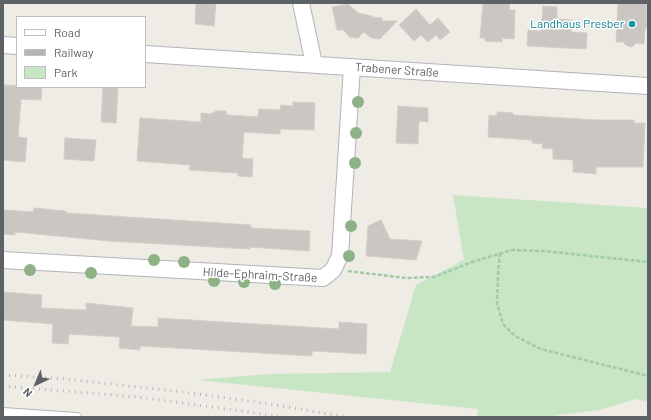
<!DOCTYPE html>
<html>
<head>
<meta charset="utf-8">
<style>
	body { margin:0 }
	#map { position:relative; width:651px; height:420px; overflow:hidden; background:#efece6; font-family:Barlow,sans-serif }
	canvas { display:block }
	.frame { position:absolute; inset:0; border:4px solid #5d6266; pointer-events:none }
	.legend { position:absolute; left:16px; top:16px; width:130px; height:72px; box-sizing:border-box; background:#fff; border:1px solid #bec0c2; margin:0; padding:5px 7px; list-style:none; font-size:12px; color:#5d6266 }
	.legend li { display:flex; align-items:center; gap:8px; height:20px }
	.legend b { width:20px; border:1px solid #bec0c2 }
	.north { position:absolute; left:16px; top:364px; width:40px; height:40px; -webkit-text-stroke:3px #fff; paint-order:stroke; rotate:224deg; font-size:11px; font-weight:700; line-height:16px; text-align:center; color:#5d6266 }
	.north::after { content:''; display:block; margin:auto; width:14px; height:18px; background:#5d6266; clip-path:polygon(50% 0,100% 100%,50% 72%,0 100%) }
</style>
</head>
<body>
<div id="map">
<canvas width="651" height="420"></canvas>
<div class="frame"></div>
<ul class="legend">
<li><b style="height:5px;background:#fff"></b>Road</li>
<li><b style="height:5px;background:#b4b5b6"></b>Railway</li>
<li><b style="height:11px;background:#c8e6c3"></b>Park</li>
</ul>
<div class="north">N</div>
</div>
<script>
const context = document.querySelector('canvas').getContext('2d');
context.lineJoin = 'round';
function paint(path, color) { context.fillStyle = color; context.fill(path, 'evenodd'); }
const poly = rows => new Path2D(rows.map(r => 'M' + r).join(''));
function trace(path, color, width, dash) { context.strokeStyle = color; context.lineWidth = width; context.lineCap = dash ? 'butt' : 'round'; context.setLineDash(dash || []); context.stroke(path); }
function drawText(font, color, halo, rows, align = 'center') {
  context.font = font + ' Barlow,sans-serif'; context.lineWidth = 3; context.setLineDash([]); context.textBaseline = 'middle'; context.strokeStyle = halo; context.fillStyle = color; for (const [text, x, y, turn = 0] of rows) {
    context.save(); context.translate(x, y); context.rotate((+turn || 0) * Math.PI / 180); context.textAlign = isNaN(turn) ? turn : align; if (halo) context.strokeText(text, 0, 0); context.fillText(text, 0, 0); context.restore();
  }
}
const green = poly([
	[453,195,648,208,648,402,636,399,599,410,545,417,477,417,478,409,198,380,269,374,390,372,416,285,464,260]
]);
const building = poly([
	[196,3,216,3,214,26,195,24,196,3],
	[483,3,510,3,509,10,515,10,514,39,502,38,502,42,485,41,485,38,480,38,483,3],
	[618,3,647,3,646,18,647,26,645,30,644,44,636,43,632,47,627,46,623,42,616,42,618,3],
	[348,4,358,13,372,16,372,17,382,18,382,21,397,21,380,39,371,38,364,32,358,38,350,37,343,30,337,30,332,7,348,4],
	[543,6,557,7,557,19,572,20,571,32,587,33,586,49,527,46,528,30,541,31,543,6],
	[416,9,430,25,438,18,450,32,440,40,436,35,428,42,421,35,414,41,399,25,416,9],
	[3,85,42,87,41,100,21,99,18,137,27,138,25,162,3,160,3,85],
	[103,87,118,87,116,123,101,122,103,87],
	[293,102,315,103,314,130,280,129,280,134,244,132,242,158,253,159,252,177,238,176,238,173,189,170,190,165,137,161,140,118,201,122,201,113,211,114,216,111,226,111,227,115,258,117,259,109,280,110,281,105,293,106,293,102],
	[398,106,428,108,428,122,419,121,418,144,396,143,398,106],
	[497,112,513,113,513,115,598,120,634,120,634,123,645,123,643,167,596,167,596,174,573,172,573,160,553,159,553,149,542,148,543,144,532,143,532,140,488,137,489,115,497,116,497,112],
	[65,138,96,140,94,161,64,159,65,138],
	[34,208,66,211,66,213,251,225,251,228,310,231,309,251,250,247,250,249,109,241,15,232,15,235,3,234,3,210,33,212,34,208],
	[381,220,390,239,422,241,416,260,366,256,368,226,381,220],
	[3,292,42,295,41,308,86,310,86,303,133,308,131,326,158,327,158,318,339,329,339,322,367,324,366,354,312,351,312,356,140,346,140,350,119,348,120,337,69,334,68,344,52,343,53,324,3,320,3,292]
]);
const path = poly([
	[500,253,498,274,497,303,503,324,515,336,541,349,648,376],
	[348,271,406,278,434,277,472,262,512,250,544,251,648,262]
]);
const lane = poly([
	[3,412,77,417]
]);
const street = poly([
	[301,3,314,64],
	[3,45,17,46],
	[145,54,648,86],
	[3,260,323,278,333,270,340,256,352,67]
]);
const rail = poly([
	[3,375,66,379,183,392,270,404,346,417],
	[3,386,138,397,285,417]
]);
const trees = [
	[358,102],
	[356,133],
	[355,163],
	[351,226],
	[349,256],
	[154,260],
	[184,262],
	[30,270],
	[91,273],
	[214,281],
	[244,282],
	[275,284]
];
const markers = [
	[632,24,4,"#0f9aa8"]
];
const cultureNames = [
	["Landhaus Presber",624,24]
];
const streetNames = [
	["Trabener Straße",397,70,4],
	["Hilde-Ephraim-Straße",260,275,3]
];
paint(green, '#c8e6c3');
paint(building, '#cac7c3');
trace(building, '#d4cdc4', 1);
trace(lane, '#b1b4b8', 10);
trace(street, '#b1b4b8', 18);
trace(path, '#9fcba5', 2.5, [4, 2]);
trace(lane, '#fff', 8);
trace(street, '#fff', 16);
trace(rail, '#b4b5b6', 3, [1, 5]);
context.fillStyle = '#8eb286';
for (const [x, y] of trees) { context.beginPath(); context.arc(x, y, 6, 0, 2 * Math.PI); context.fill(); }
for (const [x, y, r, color] of markers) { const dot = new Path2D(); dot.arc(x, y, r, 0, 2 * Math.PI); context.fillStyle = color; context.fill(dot); trace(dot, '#fff', 1.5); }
drawText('12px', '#0d838f', '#fff', cultureNames, 'right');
drawText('12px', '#5d6266', '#fff', streetNames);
</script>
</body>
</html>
